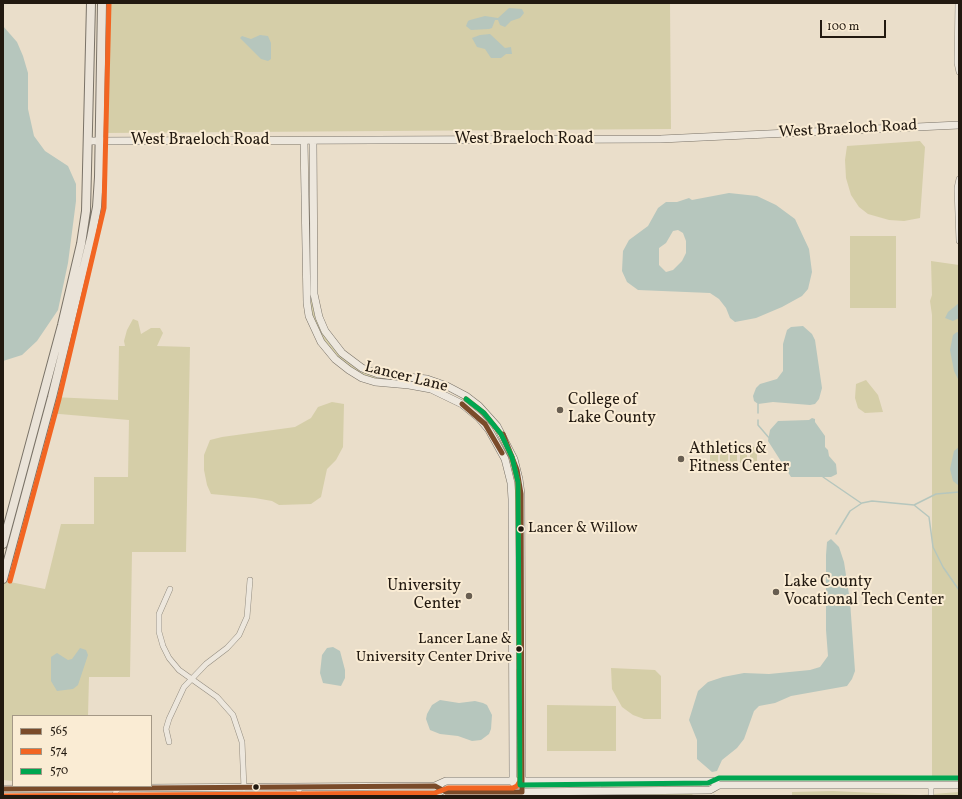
<!DOCTYPE html>
<html>
<head>
<meta charset="utf-8">
<style>
	body { margin:0 }
	#map { position:relative; width:962px; height:799px; overflow:hidden; background:#eadeca; font-family:Vollkorn,serif }
	canvas { display:block }
	.frame { position:absolute; inset:0; border:4px solid #221910; pointer-events:none }
	.legend { position:absolute; left:12px; top:715px; width:140px; height:72px; box-sizing:border-box; background:#faecd4; border:1px solid #a49886; margin:0; padding:5px 7px; list-style:none; font-size:12px; color:#221910 }
	.legend li { display:flex; align-items:center; gap:8px; height:20px }
	.legend b { width:20px; border:1px solid #a49886 }
	.scale { position:absolute; left:820px; top:20px; width:66px; height:18px; box-sizing:border-box; border:2px solid #221910; border-top:0; padding-left:5px; font-size:12px; line-height:14px; white-space:nowrap; color:#221910; -webkit-text-stroke:3px #faecd4; paint-order:stroke }
</style>
</head>
<body>
<div id="map">
<canvas width="962" height="799"></canvas>
<div class="frame"></div>
<ul class="legend">
<li><b style="height:5px;background:#7a4b2a"></b>565</li>
<li><b style="height:5px;background:#f26522"></b>574</li>
<li><b style="height:5px;background:#00a651"></b>570</li>
</ul>
<div class="scale">100 m</div>
</div>
<script>
const context = document.querySelector('canvas').getContext('2d');
context.lineJoin = 'round';
function paint(path, color) { context.fillStyle = color; context.fill(path, 'evenodd'); }
const poly = rows => new Path2D(rows.map(r => 'M' + r).join(''));
function trace(path, color, width, dash) { context.strokeStyle = color; context.lineWidth = width; context.lineCap = dash ? 'butt' : 'round'; context.setLineDash(dash || []); context.stroke(path); }
function drawText(font, color, halo, rows, align = 'center') {
  context.font = font + ' Vollkorn,serif'; context.lineWidth = 4; context.setLineDash([]); context.textBaseline = 'middle'; context.strokeStyle = halo; context.fillStyle = color; for (const [text, x, y, turn = 0] of rows) {
    context.save(); context.translate(x, y); context.rotate((+turn || 0) * Math.PI / 180); context.textAlign = isNaN(turn) ? turn : align; if (halo) context.strokeText(text, 0, 0); context.fillText(text, 0, 0); context.restore();
  }
}
const green = poly([
	[104,3,670,3,671,129,102,133],
	[920,141,925,147,920,218,904,221,889,220,868,214,859,207,851,195,846,178,845,160,847,146],
	[850,236,896,236,896,308,850,308],
	[931,261,959,265,959,777,932,778,932,315,930,301,932,295],
	[309,297,312,297,326,338,340,355,358,370,389,378,389,381,361,375,340,359,325,342,317,329,311,312],
	[133,319,138,321,141,334,151,328,160,328,163,333,157,346,190,347,186,552,132,552,130,677,89,677,88,716,13,716,13,781,3,780,3,587,5,581,45,589,61,524,94,524,94,477,128,477,129,420,48,413,52,397,118,400,119,346,125,346,124,341,127,330],
	[866,380,878,395,883,412,865,413,858,408,855,398,856,384],
	[332,402,344,404,343,447,336,460,327,469,321,497,311,504,279,505,272,501,255,498,211,494,207,485,204,470,204,455,210,440,222,437,295,427,311,418,318,407],
	[503,441,509,455,517,484,518,505,515,506,509,463,500,442],
	[710,447,718,447,718,463,710,463],
	[720,447,728,447,728,463,720,463],
	[730,447,737,447,737,463,730,463],
	[740,447,747,447,747,463,740,463],
	[750,447,757,447,757,463,750,463],
	[515,527,519,527,519,649,515,649],
	[611,668,655,670,661,676,661,719,644,719,633,715,622,707,612,689],
	[515,669,519,669,519,736,517,737,516,736],
	[547,705,616,706,616,751,547,751],
	[634,783,701,784,702,786,601,788,601,786],
	[833,791,920,795,959,792,959,796,792,796,792,792],
	[692,793,693,796,538,796,554,794]
]);
const water = poly([
	[509,8,522,9,524,13,520,18,511,21,505,27,500,25,498,20,495,20,492,28,489,29,471,30,466,26,468,21,470,20,485,16,498,18],
	[3,26,17,42,23,56,28,73,28,109,34,136,45,151,68,166,76,184,76,201,68,263,58,310,37,341,22,355,3,361],
	[490,34,505,48,511,47,512,54,506,54,501,58,491,58,485,49,477,47,472,38,480,35],
	[260,35,268,36,271,43,271,59,268,61,261,59,240,38,242,36,251,39],
	[729,193,757,196,776,205,795,219,809,249,812,272,808,289,802,296,782,307,756,318,735,322,730,318,726,308,719,299,710,293,638,290,627,282,622,271,623,251,629,240,648,226,658,208,666,202,677,202,689,198,692,200],
	[678,230,683,233,686,241,686,253,682,261,673,270,666,272,659,265,659,248,666,243,673,231],
	[959,303,959,318,953,321,945,318,948,312],
	[803,326,812,334,815,340,822,388,819,399,815,404,810,405,773,402,758,404,754,401,753,396,756,388,760,384,777,379,783,371,783,344,787,330,791,327],
	[957,332,959,333,959,381,954,371,950,350,953,335],
	[812,418,815,419,815,422,825,436,825,447,828,450,829,456,836,464,837,474,831,477,791,477,768,441,770,430,778,421,809,420],
	[959,447,959,485,958,485,953,481,950,469,954,451],
	[831,539,839,547,844,562,850,601,855,671,852,679,847,686,791,696,775,703,759,706,754,711,744,739,737,748,722,760,717,771,712,772,697,759,697,740,689,720,698,691,708,682,723,677,744,673,769,674,810,670,820,667,828,656,826,630,826,555,827,542],
	[333,647,340,651,345,670,345,678,341,686,323,683,320,673,322,655,327,648],
	[80,648,86,650,88,655,78,685,73,689,57,691,51,681,51,657,57,653,68,660,72,659],
	[440,700,459,703,475,701,483,703,487,705,492,715,491,729,489,734,481,740,472,741,458,736,440,734,430,730,426,719,427,714,432,705]
]);
const stream = poly([
	[758,404,758,413],
	[758,420,758,425,770,439],
	[823,477,861,503],
	[914,505,936,494,959,492],
	[836,534,850,511,862,503,872,501,914,505,929,517,933,547,943,567,959,590],
	[714,795,714,796]
]);
const street = poly([
	[958,3,957,63,959,72],
	[959,179,957,188,959,241],
	[170,589,159,614,159,632,163,646,169,658,179,670,217,697,233,715,242,742,244,788],
	[169,742,166,729,169,719,184,687,206,664,227,648,239,635,247,617,250,580],
	[522,781,522,796],
	[931,786,931,796],
	[299,787,299,796],
	[114,796,118,788],
	[513,796,513,781]
]);
const secondary = poly([
	[89,141,661,139,959,125],
	[304,141,307,303,309,316,321,342,335,359,349,370,362,378,375,382,409,385,431,389,462,404,479,418,489,430,505,459,511,483,512,499,513,781],
	[313,141,314,294,319,317,325,331,342,353,362,368,378,374,427,379,447,386,466,396,479,406,497,426,514,459,519,479,521,494,522,781],
	[435,786,446,792,522,792,710,790,719,785,959,785],
	[3,789,435,786,446,781,712,781,719,785]
]);
const primary = poly([
	[3,544,62,325,81,244,86,211,91,3],
	[3,579,52,397,91,238,97,207,99,177,102,3]
]);
const bus1 = poly([
	[462,404,485,424,502,453],
	[3,789,435,786,446,792,522,792,521,494,517,470,503,434]
]);
const bus2 = poly([
	[10,581,59,399,104,208,109,3],
	[3,796,435,793,448,788,513,788,517,786,520,781,518,482,512,457,501,434,484,413,466,399]
]);
const bus3 = poly([
	[466,399,484,413,501,434,512,457,518,482,520,785,708,783,719,778,959,778]
]);
const markers = [
	[560,410,4,"#685e51"],
	[681,459,4,"#685e51"],
	[521,529,3.5,"#221910"],
	[776,592,4,"#685e51"],
	[469,596,4,"#685e51"],
	[519,649,3.5,"#221910"],
	[256,787,3.5,"#221910"]
];
const busNames = [
	["Lancer & Willow",528,529],
	["Lancer Lane &",512,640,"right"],
	["University Center Drive",512,658,"right"]
];
const streetNames = [
	["West Braeloch Road",848,130,-3],
	["West Braeloch Road",524,140],
	["West Braeloch Road",200,141],
	["Lancer Lane",406,378,14]
];
const poiNames = [
	["College of",568,401],
	["Lake County",568,419],
	["Athletics &",689,450],
	["Fitness Center",689,468],
	["Lake County",784,583],
	["Vocational Tech Center",784,601],
	["University",461,587,"right"],
	["Center",461,605,"right"]
];
paint(green, '#d5cea8');
paint(water, '#b6c6bd');
trace(stream, '#b6c6bd', 1.5);
trace(street, '#948d80', 6);
trace(secondary, '#797267', 8);
trace(primary, '#797267', 10);
trace(street, '#ede7dd', 5);
trace(secondary, '#ede7dd', 7);
trace(primary, '#eae3d8', 8);
trace(bus1, '#7a4b2a', 5);
trace(bus2, '#f26522', 5);
trace(bus3, '#00a651', 5);
for (const [x, y, r, color] of markers) { const dot = new Path2D(); dot.arc(x, y, r, 0, 2 * Math.PI); context.fillStyle = color; context.fill(dot); trace(dot, '#faecd4', 1.5); }
drawText('15px', '#221910', '#faecd4', busNames, 'left');
drawText('16px', '#221910', '#faecd4', streetNames);
drawText('16px', '#221910', '#faecd4', poiNames, 'left');
</script>
</body>
</html>
